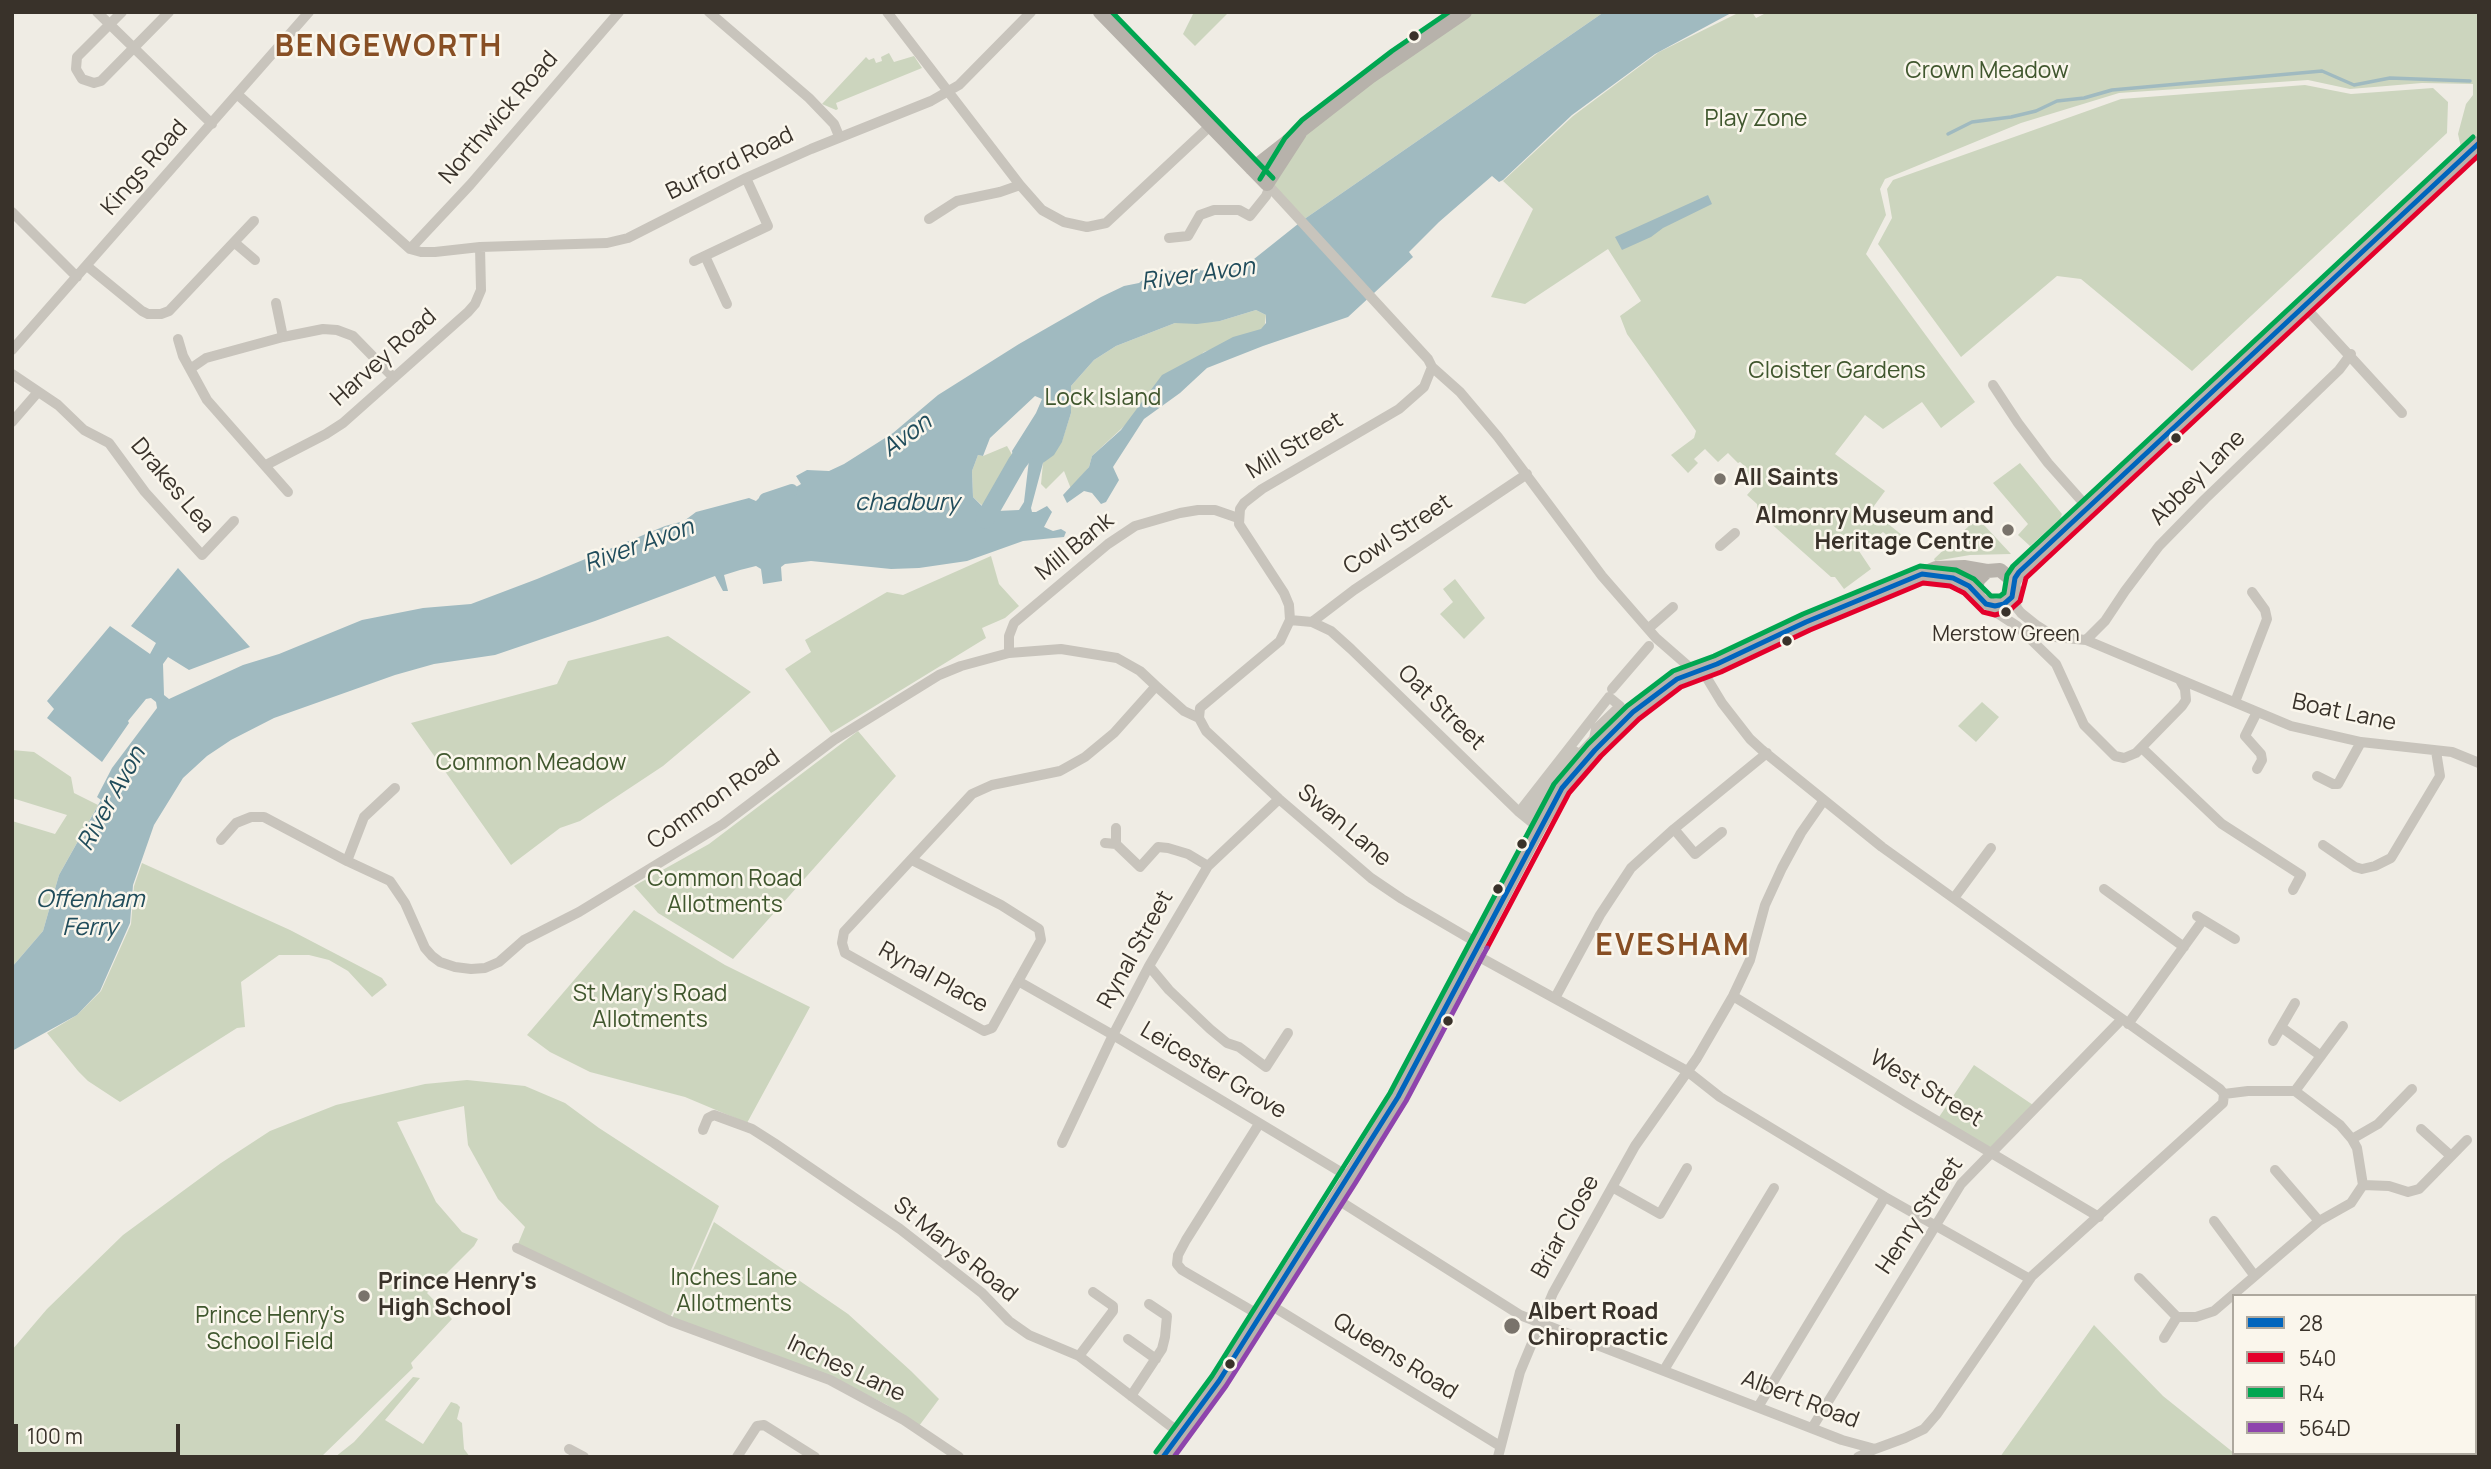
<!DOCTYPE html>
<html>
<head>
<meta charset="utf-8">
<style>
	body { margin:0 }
	#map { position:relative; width:2491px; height:1469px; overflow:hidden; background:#efece4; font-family:Manrope,sans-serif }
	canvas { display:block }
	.frame { position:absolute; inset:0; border:14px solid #39322a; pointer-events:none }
	.legend { position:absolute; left:2232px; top:1294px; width:245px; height:161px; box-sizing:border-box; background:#faf6ec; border:2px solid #ada89e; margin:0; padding:9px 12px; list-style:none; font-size:21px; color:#39322a }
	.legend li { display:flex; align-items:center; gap:14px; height:35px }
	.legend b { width:35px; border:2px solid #ada89e }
	.scale { position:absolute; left:14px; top:1424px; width:166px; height:32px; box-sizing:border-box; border:4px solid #39322a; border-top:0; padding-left:9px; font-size:21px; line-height:24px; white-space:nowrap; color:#39322a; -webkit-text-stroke:5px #faf6ec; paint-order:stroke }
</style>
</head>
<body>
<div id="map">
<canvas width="2491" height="1469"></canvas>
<div class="frame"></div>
<ul class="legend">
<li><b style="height:9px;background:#0065bd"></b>28</li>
<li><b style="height:9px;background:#e4002b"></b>540</li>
<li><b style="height:9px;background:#00a651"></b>R4</li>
<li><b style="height:9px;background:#8e44ad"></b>564D</li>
</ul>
<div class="scale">100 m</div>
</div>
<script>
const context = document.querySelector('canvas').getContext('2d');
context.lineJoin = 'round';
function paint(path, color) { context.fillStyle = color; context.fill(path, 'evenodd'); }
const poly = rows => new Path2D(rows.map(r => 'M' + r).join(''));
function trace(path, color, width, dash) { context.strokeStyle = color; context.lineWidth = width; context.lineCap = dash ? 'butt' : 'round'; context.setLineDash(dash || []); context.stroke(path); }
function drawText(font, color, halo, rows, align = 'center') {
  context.font = font + ' Manrope,sans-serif'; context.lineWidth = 5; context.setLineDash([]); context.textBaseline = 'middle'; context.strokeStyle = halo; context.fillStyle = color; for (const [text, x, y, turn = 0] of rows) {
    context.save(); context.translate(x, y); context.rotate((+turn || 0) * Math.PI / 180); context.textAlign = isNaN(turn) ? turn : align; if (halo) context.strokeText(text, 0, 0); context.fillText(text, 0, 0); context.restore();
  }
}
const green = poly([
	[1194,12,1229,12,1195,46,1183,34],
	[1465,12,1604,12,1303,220,1270,186,1292,143],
	[1740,12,1752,12,1756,18,1768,12,2479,12,2479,140,2463,156,2458,134,2466,104,2473,95,2473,84,2422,83,2350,89,2308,80,2119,93,2021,123,1885,179,1880,189,1886,215,1866,254,1975,402,1941,428,1922,402,1883,429,1865,415,1835,454,1885,491,1871,510,1913,544,1903,549,1883,532,1859,551,1871,569,1844,589,1835,577,1831,577,1758,512,1757,504,1747,495,1755,486,1743,474,1748,469,1740,462,1738,463,1728,453,1718,462,1705,449,1694,459,1698,463,1688,473,1671,455,1694,438,1696,431,1627,334,1620,316,1641,301,1608,249,1525,304,1491,297,1533,209,1503,181,1573,116,1659,52],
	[889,53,894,62,914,56,922,68,836,103,838,109,836,110,822,104,866,57,869,60,874,58,876,63,882,61,881,57],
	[2305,85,2351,94,2433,88,2448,102,2447,133,2192,371,2081,279,2057,276,1961,357,1878,244,1892,218,1887,189,1893,180,2121,99],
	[1256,310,1266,315,1264,331,1204,352,1092,456,1089,467,1071,489,1064,471,1046,489,1041,484,1043,463,1062,441,1071,413,1071,386,1094,360,1116,346,1175,323,1220,321],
	[1007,446,1017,463,984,507,973,497,972,471,978,455,983,456],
	[2020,463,2062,514,2060,519,2030,546,2018,535,2028,524,1993,483],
	[1971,524,1984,525,2011,554,1970,555,1935,561,1934,559],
	[991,556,999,584,1019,606,1005,618,982,628,986,638,831,733,785,669,811,652,805,640,887,592,903,595],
	[1455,579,1485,618,1464,639,1440,614,1453,602,1443,589],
	[668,636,751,692,663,766,580,821,560,828,511,865,411,723,557,684,568,661],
	[1982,702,1999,717,1976,742,1958,726],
	[858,731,896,776,733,959,658,913,634,886,709,844],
	[12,750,34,752,71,777,74,793,98,805,59,875,43,931,12,967,12,821,55,834,67,815,12,798],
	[142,863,290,930,382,978,387,985,372,997,348,971,329,960,309,955,279,955,241,982,245,1027,237,1028,120,1102,88,1081,78,1071,47,1033,77,1015,101,991,131,924,134,886],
	[634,910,725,965,810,1007,747,1123,685,1097,590,1072,550,1052,527,1035],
	[1974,1065,2036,1107,1991,1152,1937,1120],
	[467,1080,525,1086,565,1103,599,1128,719,1206,670,1318,518,1244,525,1227,498,1199,468,1145,464,1106,397,1122,436,1202,462,1232,478,1239,474,1246,427,1293,452,1319,411,1363,413,1368,321,1457,12,1457,12,1350,47,1309,123,1235,221,1163,270,1131,336,1105,425,1084],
	[714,1222,848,1314,911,1371,939,1399,919,1426,887,1405,823,1373,672,1318],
	[2094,1325,2163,1396,2239,1457,2000,1457],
	[413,1377,420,1378,385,1420,423,1444,451,1402,457,1404,460,1407,457,1419,462,1423,464,1449,470,1457,335,1457,354,1442]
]);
const water = poly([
	[1604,12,1733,12,1655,54,1572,115,1503,180,1499,182,1492,176,1439,222,1409,252,1413,257,1348,317,1263,346,1207,368,1180,393,1144,419,1113,467,1119,480,1106,502,1101,504,1092,493,1084,491,1067,503,1063,495,1089,467,1092,456,1121,430,1162,375,1233,337,1261,329,1266,323,1266,315,1256,310,1220,321,1197,324,1175,323,1116,346,1094,360,1071,386,1071,413,1062,442,1054,455,1043,463,1031,508,1032,512,1036,512,1047,506,1052,512,1044,527,1053,531,1061,529,1066,532,1064,537,1023,541,967,561,919,568,891,569,811,561,785,564,781,567,782,581,763,584,761,569,756,566,740,570,724,575,728,591,723,591,715,576,595,621,495,655,434,664,395,675,274,718,231,740,207,756,183,778,154,825,133,885,130,923,100,991,77,1015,12,1051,12,967,43,931,59,875,101,800,97,797,112,768,157,708,156,702,151,698,146,699,128,721,129,723,102,762,47,718,54,709,47,701,110,626,150,654,156,643,131,626,178,568,250,647,189,670,168,657,163,664,164,695,169,699,243,665,279,654,362,620,423,608,471,604,537,579,665,526,684,521,696,512,749,498,756,501,760,497,771,502,801,484,796,476,807,470,829,471,844,464,893,433,938,395,1019,344,1101,297,1124,286,1139,283,1153,271,1237,270,1249,263,1303,220],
	[1035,396,1042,399,1036,413,1012,451,1014,462,1020,466,1024,461,1029,460,1024,502,1019,510,997,511,1000,498,992,494,983,507,973,497,972,471,978,455,983,456,990,438],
	[1708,195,1712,204,1663,228,1651,237,1622,250,1615,237]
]);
const stream = poly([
	[1948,134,1972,122,2011,117,2036,111,2057,101,2084,98,2112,90,2322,71,2354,85,2390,78,2470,81]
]);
const canal = poly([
	[765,499,792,490]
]);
const river = poly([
	[985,519,1017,463,1032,443]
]);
const minor = poly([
	[97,12,212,124],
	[122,12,77,57,76,69,82,79,94,83,101,81,169,12],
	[709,12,809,98,834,124,839,136],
	[887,12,1020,185,1042,210,1064,222,1087,227,1106,223,1210,126],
	[237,94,410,249,421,252,435,252,480,247,607,243,628,238,746,178,811,149,931,101,959,85,1031,12],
	[1267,184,1428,359,1432,367,1460,392,1498,437,1602,576,1656,638,1695,672],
	[12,212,77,277],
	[929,219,957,201,1000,192,1020,185],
	[1169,238,1188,236,1200,215,1214,210,1239,210,1250,216,1266,196,1270,186],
	[235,243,255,260],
	[410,249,470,185,619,12],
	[705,256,727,304],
	[694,261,768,226,746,178],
	[87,266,142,311,148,314,161,314,169,311,254,221],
	[276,303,283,337],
	[2303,305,2402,413],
	[178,339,183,356,207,400,288,492],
	[12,350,309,12],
	[190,369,206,358,283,337,323,329,337,330,353,336,394,378],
	[12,374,58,405,84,430,109,443,145,492,202,555,234,521],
	[1993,385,2018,423,2048,463,2088,508],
	[12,422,38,392],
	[266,465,326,434,343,423,468,312,475,304,481,290,480,247],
	[1720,546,1735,533],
	[2013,592,2017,608,2021,613,2036,625,2055,637,2086,640,2291,726,2361,742,2452,752,2479,763],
	[1995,606,1994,611,2017,626,2056,664,2084,725,2115,756,2124,758,2136,753,2182,706,2186,700,2185,689,2180,680],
	[1290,620,1312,622,1354,590,1527,474],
	[1312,622,1331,631,1351,649,1518,811,1539,828],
	[1649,628,1673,607],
	[2086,640,2105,621,2125,591,2159,546,2205,499,2339,370,2351,354],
	[1009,653,1009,636,1014,623,1108,544,1135,526,1180,513,1198,510,1215,510,1238,518],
	[1702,670,1722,703,1750,739,1762,750,1882,847,2220,1089,2224,1094],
	[1612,689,1649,646],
	[1609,697,1620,706,1596,729,1594,739,1580,754,1574,751,1531,813,1523,807,1609,697],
	[2235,702,2267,619,2265,610,2252,592],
	[2257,712,2245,736,2261,754,2262,760,2257,769],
	[1199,718,1200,708,1280,641,1290,620,1289,605,1284,593,1239,524,1240,509,1244,503,1262,489,1399,409,1424,387,1432,367],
	[1199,718,1206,731,1279,799,1371,878,1402,899,1479,944],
	[2142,748,2222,824,2301,875,2293,890],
	[2317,776,2333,784,2338,784,2361,742],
	[395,788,364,817,347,861,390,881,405,903,425,948,432,956,440,962,455,967,471,969,485,968,499,962,524,940,579,912,723,824,834,740,939,675,961,666,1009,653,1061,649,1117,658,1140,671,1156,686],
	[1674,829,1695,854,1722,832],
	[221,840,236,823,251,817,264,817,347,861],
	[1105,843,1116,844,1140,867,1158,847,1168,848,1188,854,1208,866],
	[1116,844,1116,828],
	[2323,845,2355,867,2362,869,2375,866,2391,858,2440,776,2436,751],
	[912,860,1001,905,1039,929,1041,940,992,1028,984,1031,845,953,842,943,844,932,972,794,992,785,1060,771,1085,757,1114,733,1156,686,1184,711,1199,718],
	[2104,889,2184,947],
	[1954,898,1991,848],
	[2197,916,2235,939],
	[1474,954,1687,1071,1720,1097,1885,1197,2030,1279],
	[1149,966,1169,990,1210,1029,1227,1043,1239,1047,1266,1067,1288,1033],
	[1018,981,1113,1035,1349,1177],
	[1733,996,1907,1103,2099,1217],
	[1555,998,1600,915,1631,868,1674,829,1767,753],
	[2128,1024,2203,920],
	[2281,1027,2295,1003],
	[2273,1041,2281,1027,2321,1056],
	[2295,1091,2343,1026],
	[1259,1124,1186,1240,1178,1255,1177,1264,1182,1270,1261,1316],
	[2421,1129,2451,1156],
	[703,1130,708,1118,714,1115,752,1129,774,1143,900,1229,982,1293,1009,1321,1029,1335,1079,1356,1181,1434],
	[2352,1139,2378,1124,2412,1089],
	[1062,1143,1113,1035,1149,966,1208,866,1279,799],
	[2275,1170,2319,1221],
	[2363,1185,2389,1186,2408,1192,2419,1189,2467,1140],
	[1612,1187,1660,1214,1687,1168],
	[1335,1198,1520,1315,1842,1440,1875,1449,1905,1438,1924,1429,1937,1414,2032,1276,2223,1103,2224,1094],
	[2214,1221,2254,1275],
	[517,1248,670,1321,830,1380,904,1420,959,1457],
	[2139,1278,2177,1317,2196,1317,2214,1311,2319,1221,2351,1203,2363,1185,2357,1148,2352,1139,2340,1125,2295,1091,2248,1091,2224,1094],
	[1269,1304,1500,1446],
	[2164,1338,2177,1317],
	[1128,1339,1156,1359],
	[1079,1356,1113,1311,1113,1306,1093,1292],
	[1664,1370,1774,1188],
	[1131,1396,1162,1349,1165,1337,1167,1316,1149,1304],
	[1758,1407,1885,1197],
	[1812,1428,1961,1184,2122,1019],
	[569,1449,584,1457],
	[737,1457,757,1426,764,1425,815,1457],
	[1498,1457,1520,1372,1553,1293,1635,1146,1697,1058,1733,996,1750,960,1765,905,1782,868,1801,833,1824,800],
	[1858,1457,1875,1449]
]);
const major = poly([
	[1100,12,1267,184,1300,133],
	[1252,169,1370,77,1465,12],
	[1927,575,1962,581,1982,601,1995,606,2004,604,2012,597,2014,588,2012,580,2000,570,1987,571,1978,580,1976,588,1978,595],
	[2013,584,2019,572,2479,143],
	[1163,1457,1219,1381,1349,1177,1398,1097,1539,828,1562,788,1595,750,1633,712,1677,679,1717,664,1806,622,1936,568,1964,567,1987,571]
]);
const bus1 = poly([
	[1163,1457,1219,1381,1398,1097,1562,788,1595,750,1633,712,1677,679,1717,664,1806,622,1922,574,1953,578,1969,586,1986,604,1995,606,2004,604,2012,597,2015,578,2019,572,2479,143]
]);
const bus2 = poly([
	[1487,948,1569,793,1601,756,1639,719,1681,687,1721,672,1810,630,1923,583,1950,586,1964,593,1983,612,1995,615,2009,611,2020,601,2026,578,2479,155]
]);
const bus3 = poly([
	[1112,12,1273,178],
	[1260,179,1285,138,1302,120,1392,51,1449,12],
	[1156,1452,1212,1376,1390,1093,1554,784,1588,744,1627,706,1673,671,1714,656,1803,614,1920,566,1956,570,1974,579,1991,596,2000,596,2004,593,2007,575,2013,566,2473,137]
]);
const bus4 = poly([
	[1174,1457,1226,1386,1356,1182,1406,1101,1487,948]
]);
const markers = [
	[1414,36,6,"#39322a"],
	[2176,438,6,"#39322a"],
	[1720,479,7,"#79736b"],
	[2008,530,7,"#79736b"],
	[2006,612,6,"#39322a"],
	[1787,641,6,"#39322a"],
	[1522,844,6,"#39322a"],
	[1498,889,6,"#39322a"],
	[1448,1021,6,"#39322a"],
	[364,1296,7,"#79736b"],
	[1512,1326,9,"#79736b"],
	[1230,1364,6,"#39322a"]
];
const busNames = [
	["Merstow Green",2006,635]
];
const parkNames = [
	["Crown Meadow",1987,72],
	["Play Zone",1756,120],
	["Cloister Gardens",1837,372],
	["Lock Island",1103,399],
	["Common Meadow",531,764],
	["Common Road",725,880],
	["Allotments",725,906],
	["St Mary's Road",650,995],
	["Allotments",650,1021],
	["Inches Lane",734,1279],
	["Allotments",734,1305],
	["Prince Henry's",270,1317],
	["School Field",270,1343]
];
const streetNames = [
	["Northwick Road",499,118,-49],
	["Burford Road",730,164,-26],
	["Kings Road",145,168,-49],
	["Harvey Road",384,358,-42],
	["Mill Street",1295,446,-31],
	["Abbey Lane",2198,478,-45],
	["Drakes Lea",172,486,50],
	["Cowl Street",1398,535,-34],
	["Mill Bank",1075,547,-39],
	["Oat Street",1441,708,44],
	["Boat Lane",2344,713,12],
	["Common Road",714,800,-35],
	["Swan Lane",1344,826,40],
	["Rynal Street",1136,950,-61],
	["Rynal Place",933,978,29],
	["Leicester Grove",1213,1071,31],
	["West Street",1926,1089,31],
	["Henry Street",1920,1216,-56],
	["Briar Close",1566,1227,-61],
	["St Marys Road",955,1250,39],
	["Queens Road",1395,1357,32],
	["Inches Lane",846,1369,25],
	["Albert Road",1800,1400,21]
];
const poiNames = [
	["All Saints",1734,479],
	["Almonry Museum and",1994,517,"right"],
	["Heritage Centre",1994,543,"right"],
	["Prince Henry's",378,1283],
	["High School",378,1309],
	["Albert Road",1528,1313],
	["Chiropractic",1528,1339]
];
const waterNames = [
	["River Avon",1198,275,-8],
	["Avon",907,436,-36],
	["chadbury",907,503],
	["River Avon",639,546,-20],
	["River Avon",112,799,-61],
	["Offenham",90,900],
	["Ferry",90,928]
];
const districtNames = [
	["BENGEWORTH",389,48],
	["EVESHAM",1673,947]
];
paint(green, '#ccd5be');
paint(water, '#a0bac0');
trace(stream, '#a0bac0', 3.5);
trace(canal, '#a0bac0', 12);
trace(river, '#a0bac0', 19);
trace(minor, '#c8c4bc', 10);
trace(major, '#b7b2ab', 14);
trace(bus1, '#0065bd', 5);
trace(bus2, '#e4002b', 5);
trace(bus3, '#00a651', 5);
trace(bus4, '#8e44ad', 5);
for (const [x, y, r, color] of markers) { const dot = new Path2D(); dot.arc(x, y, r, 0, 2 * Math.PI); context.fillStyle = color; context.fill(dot); trace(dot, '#faf6ec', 2.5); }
drawText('21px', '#39322a', '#faf6ec', busNames);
drawText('23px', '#40572e', '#faf6ec', parkNames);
drawText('23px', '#39322a', '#faf6ec', streetNames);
drawText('bold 23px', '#39322a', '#faf6ec', poiNames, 'left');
drawText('italic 24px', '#204c5b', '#faf6ec', waterNames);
context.letterSpacing = '2px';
drawText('bold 30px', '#884f24', '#faf6ec', districtNames);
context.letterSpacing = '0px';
</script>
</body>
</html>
